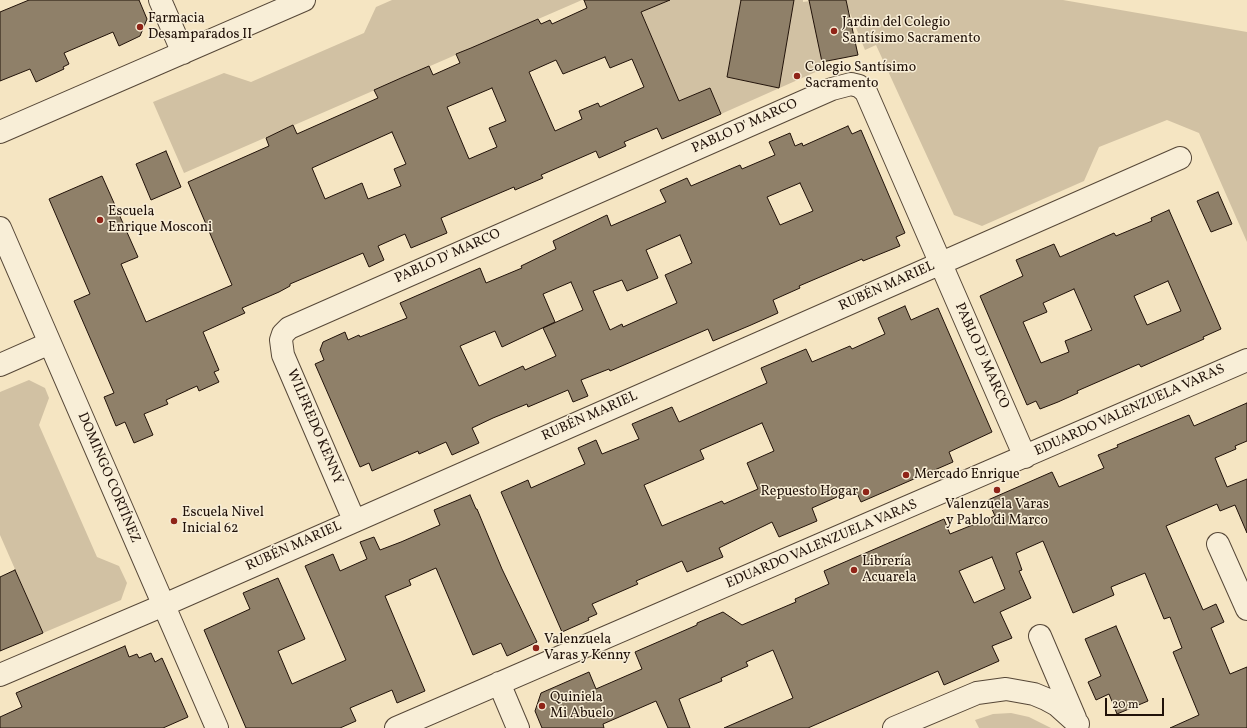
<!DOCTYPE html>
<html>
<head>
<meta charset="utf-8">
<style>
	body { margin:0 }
	#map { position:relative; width:1247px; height:728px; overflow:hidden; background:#f5e5c2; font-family:Vollkorn,serif }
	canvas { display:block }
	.scale { position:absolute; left:1105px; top:698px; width:59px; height:18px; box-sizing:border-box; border:2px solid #211209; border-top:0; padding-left:5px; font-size:12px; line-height:14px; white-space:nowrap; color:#211209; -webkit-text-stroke:3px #f8eed7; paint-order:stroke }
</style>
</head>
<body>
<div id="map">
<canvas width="1247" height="728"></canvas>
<div class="scale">20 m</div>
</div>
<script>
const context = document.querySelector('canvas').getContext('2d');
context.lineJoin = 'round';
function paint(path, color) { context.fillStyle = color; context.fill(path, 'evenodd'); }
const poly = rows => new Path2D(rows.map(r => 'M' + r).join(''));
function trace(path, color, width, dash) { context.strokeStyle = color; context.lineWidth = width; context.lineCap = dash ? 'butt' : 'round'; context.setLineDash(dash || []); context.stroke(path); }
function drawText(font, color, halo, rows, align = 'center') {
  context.font = font + ' Vollkorn,serif'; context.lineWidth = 3; context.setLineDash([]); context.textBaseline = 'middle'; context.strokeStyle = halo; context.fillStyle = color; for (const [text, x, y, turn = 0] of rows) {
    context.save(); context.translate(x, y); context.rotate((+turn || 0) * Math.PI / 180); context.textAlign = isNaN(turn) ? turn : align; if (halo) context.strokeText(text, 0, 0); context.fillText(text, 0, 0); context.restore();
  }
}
const green = poly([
	[392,0,582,0,184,173,153,102,224,73,251,82,364,33,376,7],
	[670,0,741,0,727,77,779,88,794,0,803,0,803,2,810,1,822,62,820,70,721,114,710,88,679,101,641,12],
	[846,0,1063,0,1247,32,1247,242,1199,133,1167,120,1099,147,1084,181,982,226,954,215,876,45,865,50,848,8],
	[29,380,45,388,49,398,39,425,97,557,119,566,127,583,121,600,43,633,0,535,0,392],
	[1011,713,1029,717,1051,728,979,728,975,720,993,714]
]);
const building = poly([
	[29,0,139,0,147,19,140,36,119,46,113,32,64,53,69,64,63,67,64,69,36,82,30,69,0,81,0,12,29,0],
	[584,0,670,0,641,12,679,101,710,88,721,114,662,139,657,128,624,142,626,146,599,158,596,151,541,175,543,178,515,190,514,187,441,218,447,233,411,248,405,234,378,246,384,260,369,267,363,253,290,284,290,286,279,292,242,308,245,313,203,332,219,370,214,372,219,382,199,391,197,386,166,400,168,404,144,414,153,435,134,443,125,422,116,426,104,397,114,393,74,301,90,294,49,199,102,176,138,257,121,264,146,322,232,285,188,182,269,146,266,138,293,125,297,134,378,98,374,90,401,78,429,66,433,75,460,63,456,54,471,48,538,19,541,24,550,20,552,24,587,8,584,0],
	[605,57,610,68,632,59,644,87,600,107,598,103,579,111,582,119,555,131,529,72,556,60,563,74,605,57],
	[492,88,506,121,489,128,497,147,469,159,447,107,492,88],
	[392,132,406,164,394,169,401,186,368,199,362,183,325,199,312,168,392,132],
	[741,0,794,0,779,88,727,77,741,0],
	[809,0,846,0,858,55,822,62,809,0],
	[848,126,852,134,861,130,905,233,896,237,900,246,863,261,862,259,799,286,800,288,773,300,778,313,751,325,713,341,708,329,610,371,609,369,581,380,588,396,573,402,568,390,528,407,527,404,493,418,472,428,479,443,452,455,446,442,419,454,418,451,372,471,369,463,360,467,315,364,324,360,320,350,323,342,345,332,348,340,359,335,360,337,407,318,400,303,480,268,486,283,522,268,521,266,556,249,553,241,607,215,611,226,666,202,660,190,687,178,691,186,740,165,742,169,775,155,769,142,790,133,795,146,802,143,803,146,848,126],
	[800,183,813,211,780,225,767,197,800,183],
	[680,235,692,263,665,275,677,303,623,327,622,324,610,330,593,291,622,280,627,291,658,278,646,250,680,235],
	[571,282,583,310,543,328,556,356,525,370,523,366,479,386,460,346,495,331,502,347,555,322,543,294,571,282],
	[166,151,181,187,151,200,136,164,166,151],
	[1218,192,1232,224,1211,232,1197,201,1218,192],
	[1169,210,1221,329,1203,337,1204,339,1141,367,1139,364,1077,391,1078,393,1058,402,1040,409,1036,401,1027,405,980,296,1023,276,1016,260,1054,244,1060,257,1114,233,1116,236,1152,221,1151,218,1169,210],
	[1168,281,1181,311,1147,325,1134,296,1168,281],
	[1074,289,1092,330,1065,341,1069,352,1041,363,1023,322,1047,312,1043,303,1074,289],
	[905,306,911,320,938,308,992,432,949,452,953,462,861,502,855,489,812,508,817,521,779,537,772,522,719,548,723,557,687,572,682,561,636,581,638,584,592,604,597,614,588,618,589,620,562,632,501,492,528,480,531,488,585,464,578,448,596,440,602,454,639,439,632,424,672,407,679,422,767,383,761,368,806,349,812,362,850,346,852,349,885,334,878,318,905,306],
	[762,423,774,451,747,463,758,489,724,504,722,501,662,526,644,485,704,459,700,450,762,423],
	[1247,403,1247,441,1235,446,1236,449,1215,458,1227,487,1247,479,1247,533,1235,505,1220,511,1217,504,1166,526,1203,610,1216,604,1224,622,1211,628,1230,674,1247,667,1247,728,1170,728,1199,715,1173,652,1182,648,1170,617,1164,619,1145,573,1111,587,1114,595,1073,613,1043,541,1016,553,1022,570,1019,571,1031,598,1000,612,1012,638,992,646,999,661,944,685,938,671,808,728,724,728,793,698,773,650,746,662,748,666,721,678,722,681,679,699,690,728,668,728,656,701,603,724,604,728,542,728,535,711,541,693,589,672,596,689,642,669,635,652,697,625,697,623,723,612,742,625,796,602,795,599,829,584,824,571,944,519,950,534,995,516,988,500,1052,472,1059,487,1104,468,1098,455,1118,447,1117,445,1189,415,1194,426,1247,403],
	[992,557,1005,589,974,603,959,571,992,557],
	[470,495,476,509,477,509,502,569,537,642,507,656,501,643,473,655,436,568,409,580,411,585,385,596,425,691,397,703,392,690,350,708,356,721,340,728,246,728,204,630,250,609,243,593,278,578,305,639,278,651,292,684,346,660,305,566,333,554,340,571,367,559,360,542,374,537,380,550,401,542,440,525,434,510,470,495],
	[15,570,43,633,0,651,0,577,15,570],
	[1116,626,1148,701,1117,714,1109,694,1096,700,1088,682,1101,676,1085,639,1116,626],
	[125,646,129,657,137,654,139,658,151,653,155,662,162,658,188,717,163,728,0,728,0,717,22,707,16,693,125,646]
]);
const minor = poly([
	[160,0,183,53],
	[0,132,304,0],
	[0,228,217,728],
	[0,365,50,343],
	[354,520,283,355,281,340,283,334,289,328,832,89,851,84,859,86,866,92,1025,457],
	[1218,544,1247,609],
	[1040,636,1075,718],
	[0,675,164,605,1180,158],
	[499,683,518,728],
	[396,728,1247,360],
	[894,728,977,693,1006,689,1034,694,1046,699,1057,705,1078,724]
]);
const markers = [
	[140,27,4,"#8f2418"],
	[834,31,4,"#8f2418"],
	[797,76,4,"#8f2418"],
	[100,220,4,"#8f2418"],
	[906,475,4,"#8f2418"],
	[997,490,4,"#8f2418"],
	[866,492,4,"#8f2418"],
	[174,521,4,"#8f2418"],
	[854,570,4,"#8f2418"],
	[536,648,4,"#8f2418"],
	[542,706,4,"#8f2418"]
];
const poiNames = [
	["Farmacia",148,19],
	["Desamparados II",148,35],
	["Jardin del Colegio",842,23],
	["Santísimo Sacramento",842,39],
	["Colegio Santísimo",805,68],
	["Sacramento",805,84],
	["Escuela",108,212],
	["Enrique Mosconi",108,228],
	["Mercado Enrique",914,475],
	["Repuesto Hogar",858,492,"right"],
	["Valenzuela Varas",997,505,"center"],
	["y Pablo di Marco",997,521,"center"],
	["Escuela Nivel",182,513],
	["Inicial 62",182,529],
	["Librería",862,562],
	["Acuarela",862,578],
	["Valenzuela",544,640],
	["Varas y Kenny",544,656],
	["Quiniela",550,698],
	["Mi Abuelo",550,714]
];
const streetNames = [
	["PABLO D' MARCO",745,127,-24],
	["PABLO D' MARCO",448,257,-24],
	["RUBÉN MARIEL",887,287,-24],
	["PABLO D' MARCO",981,356,66],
	["EDUARDO VALENZUELA VARAS",1130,411,-24],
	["RUBÉN MARIEL",590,417,-24],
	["WILFREDO KENNY",314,427,67],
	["DOMINGO CORTÍNEZ",108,478,67],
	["EDUARDO VALENZUELA VARAS",822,545,-23],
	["RUBÉN MARIEL",294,547,-24]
];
paint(green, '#d1c1a3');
paint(building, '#8f8069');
trace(building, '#211209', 1);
trace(minor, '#564737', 24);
trace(minor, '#f8eed7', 22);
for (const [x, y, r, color] of markers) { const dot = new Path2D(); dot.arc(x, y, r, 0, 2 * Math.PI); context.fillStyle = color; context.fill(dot); trace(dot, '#f8eed7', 1.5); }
drawText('14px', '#211209', '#f8eed7', poiNames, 'left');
drawText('14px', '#211209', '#f8eed7', streetNames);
</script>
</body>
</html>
